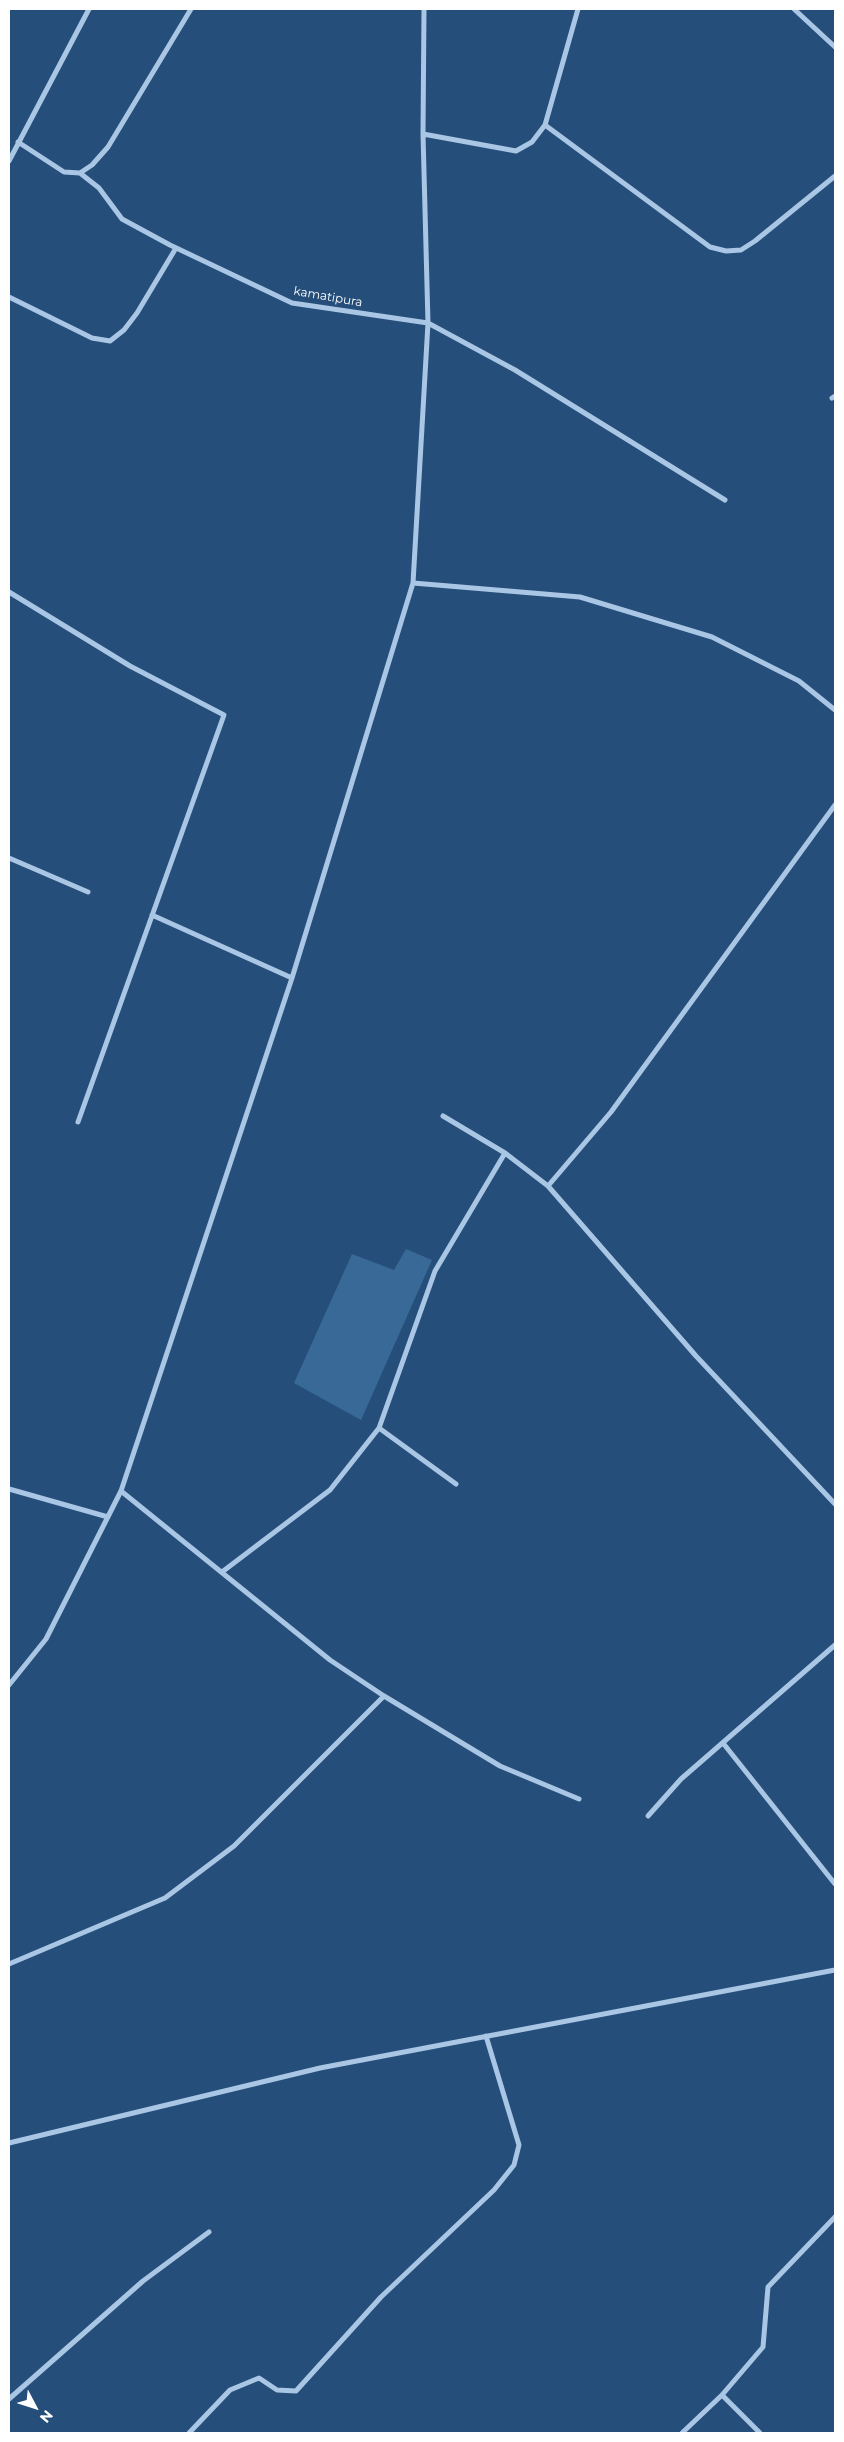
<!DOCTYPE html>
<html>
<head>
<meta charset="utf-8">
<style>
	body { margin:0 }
	#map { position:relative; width:844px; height:2442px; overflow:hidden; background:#264e7a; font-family:Montserrat,sans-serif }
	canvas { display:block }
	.frame { position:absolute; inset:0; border:10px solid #fff; pointer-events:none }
	.north { position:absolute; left:10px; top:2382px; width:50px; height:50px; -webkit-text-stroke:4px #264e7a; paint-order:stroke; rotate:130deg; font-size:14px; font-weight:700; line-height:20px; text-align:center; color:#fff }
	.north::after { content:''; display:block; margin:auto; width:18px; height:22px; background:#fff; clip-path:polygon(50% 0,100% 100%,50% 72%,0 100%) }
</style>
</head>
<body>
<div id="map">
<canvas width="844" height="2442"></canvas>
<div class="frame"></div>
<div class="north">N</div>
</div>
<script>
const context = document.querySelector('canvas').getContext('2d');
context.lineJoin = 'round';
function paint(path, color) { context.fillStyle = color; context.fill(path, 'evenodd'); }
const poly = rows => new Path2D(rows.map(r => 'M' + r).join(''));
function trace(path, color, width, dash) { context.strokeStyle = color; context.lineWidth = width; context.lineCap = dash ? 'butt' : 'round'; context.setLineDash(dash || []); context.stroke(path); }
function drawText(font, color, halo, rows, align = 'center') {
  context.font = font + ' Montserrat,sans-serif'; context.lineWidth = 4; context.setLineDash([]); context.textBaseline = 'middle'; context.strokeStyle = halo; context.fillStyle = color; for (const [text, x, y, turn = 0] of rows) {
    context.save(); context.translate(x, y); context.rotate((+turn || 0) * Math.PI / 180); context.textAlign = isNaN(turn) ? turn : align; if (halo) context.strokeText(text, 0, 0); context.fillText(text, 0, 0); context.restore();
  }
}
const green = poly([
	[406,1249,432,1260,361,1420,294,1383,352,1254,394,1270]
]);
const street = poly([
	[794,9,835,47],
	[545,125,710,247,726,251,741,250,755,241,835,176],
	[423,134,516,151,532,142,545,125,578,9],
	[18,142,64,172,80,173,92,165,108,147,191,9],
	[9,161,89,9],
	[80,173,99,188,122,219,170,245,292,303,428,323,515,370,725,500],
	[9,297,92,338,110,341,124,330,137,313,176,248],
	[832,398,835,396],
	[413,583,580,597,712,637,799,681,835,710],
	[9,592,130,666,224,715,78,1122],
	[835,805,611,1112,548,1186,696,1356,835,1504],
	[9,858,88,892],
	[152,915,292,978],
	[443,1116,505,1153,548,1186],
	[379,1428,456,1484],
	[9,1489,108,1517],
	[121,1491,330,1660,384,1696,500,1766,579,1799],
	[222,1572,330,1490,379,1428,435,1271,505,1153],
	[9,1685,46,1639,121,1491,292,978,413,583,428,323,423,134,424,9],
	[723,1743,835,1884],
	[648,1816,681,1779,835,1645],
	[9,1964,165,1898,234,1846,384,1696],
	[9,2143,320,2068,835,1970],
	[722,2395,760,2433],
	[9,2399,143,2281,209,2232],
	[189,2433,230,2390,259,2378,277,2390,296,2391,381,2297,494,2190,514,2165,519,2145,486,2036],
	[682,2433,722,2395,763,2347,768,2287,835,2217]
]);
const streetNames = [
	["kamatipura",328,297,10]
];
paint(green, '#396997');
trace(street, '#a9c6e4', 5);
drawText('12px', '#fff', '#264e7a', streetNames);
</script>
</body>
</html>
